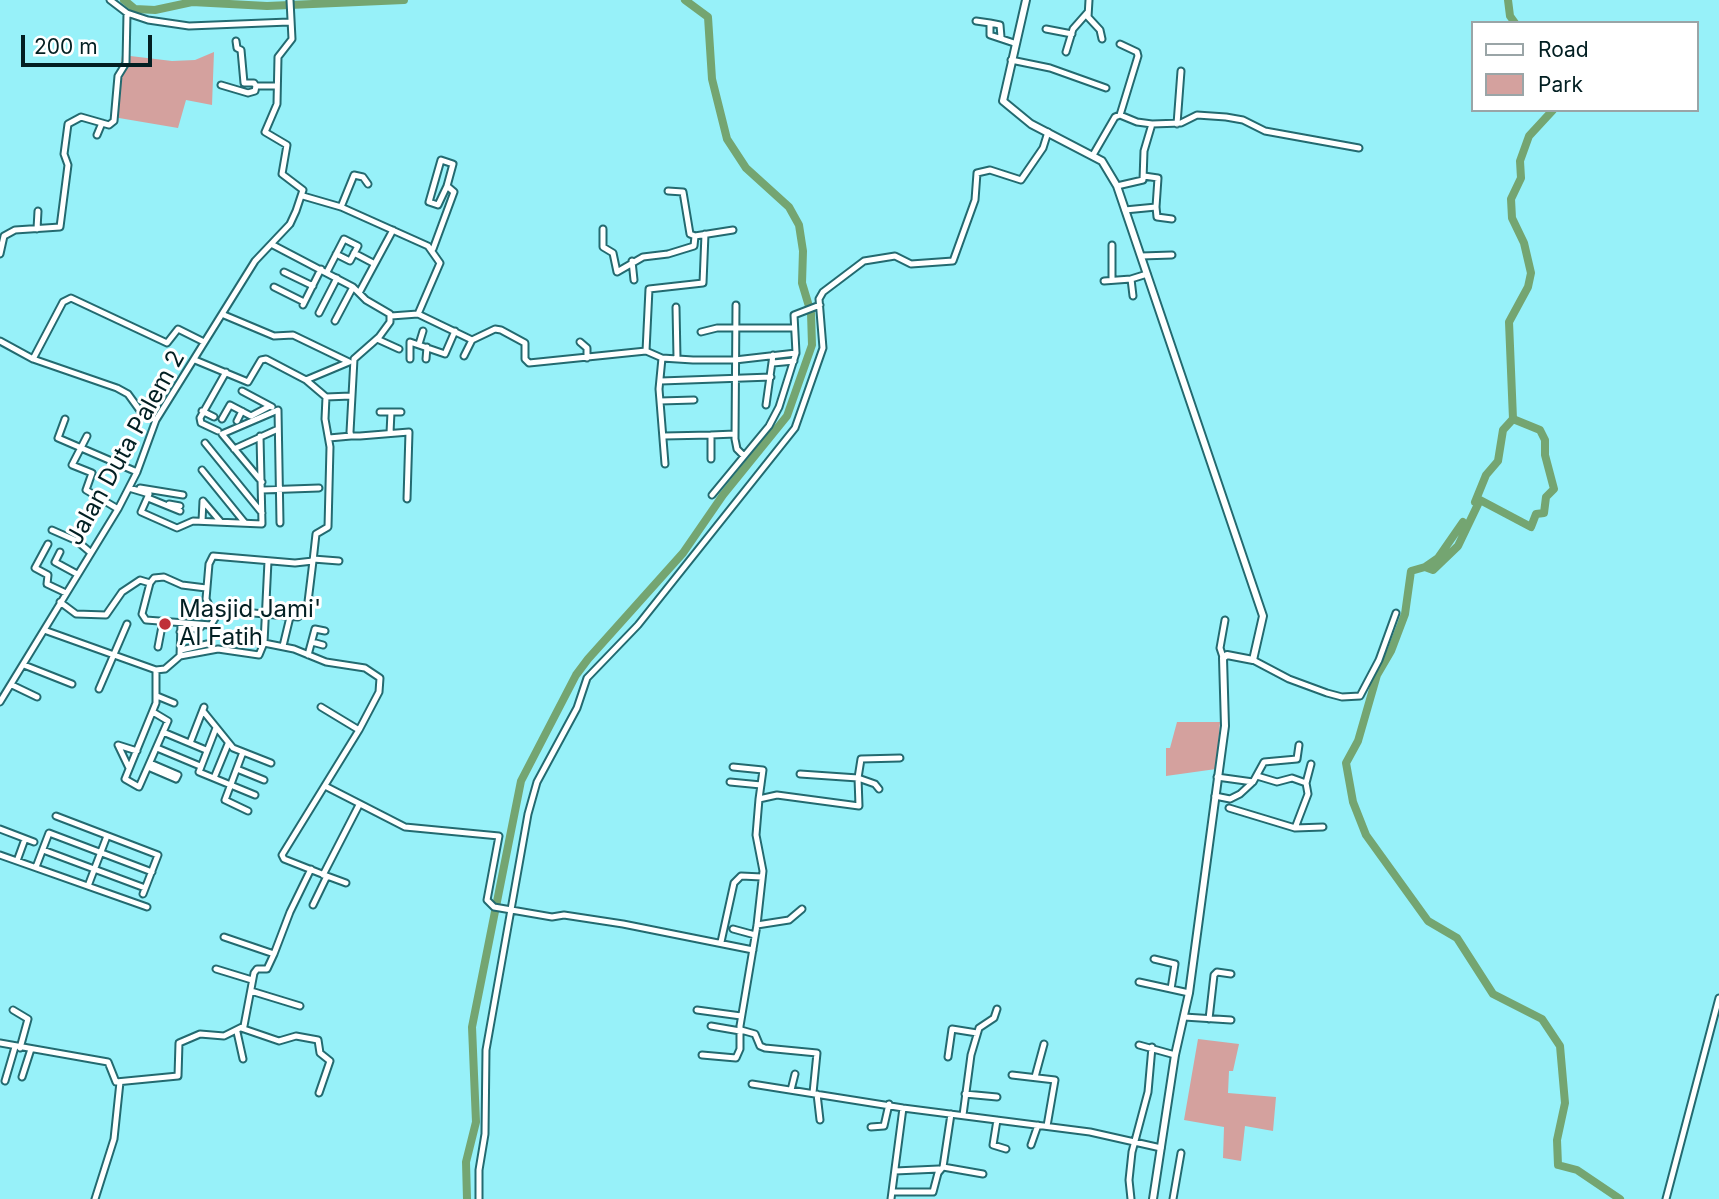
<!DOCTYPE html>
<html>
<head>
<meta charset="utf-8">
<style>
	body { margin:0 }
	#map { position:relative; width:1719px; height:1199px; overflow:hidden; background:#97f1f9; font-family:Inter,sans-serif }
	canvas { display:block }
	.legend { position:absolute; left:1471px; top:21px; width:228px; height:91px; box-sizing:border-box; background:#fff; border:2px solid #9aa5a7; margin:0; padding:9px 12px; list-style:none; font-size:21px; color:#021f22 }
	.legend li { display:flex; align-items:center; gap:14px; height:35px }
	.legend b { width:35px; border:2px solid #9aa5a7 }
	.scale { position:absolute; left:21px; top:35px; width:131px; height:32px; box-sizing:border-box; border:4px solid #021f22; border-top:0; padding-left:9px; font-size:21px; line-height:24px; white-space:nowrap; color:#021f22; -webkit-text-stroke:5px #fff; paint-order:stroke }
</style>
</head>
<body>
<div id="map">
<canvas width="1719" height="1199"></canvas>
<ul class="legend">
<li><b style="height:9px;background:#fff"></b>Road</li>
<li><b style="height:19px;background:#d4a19e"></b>Park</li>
</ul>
<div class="scale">200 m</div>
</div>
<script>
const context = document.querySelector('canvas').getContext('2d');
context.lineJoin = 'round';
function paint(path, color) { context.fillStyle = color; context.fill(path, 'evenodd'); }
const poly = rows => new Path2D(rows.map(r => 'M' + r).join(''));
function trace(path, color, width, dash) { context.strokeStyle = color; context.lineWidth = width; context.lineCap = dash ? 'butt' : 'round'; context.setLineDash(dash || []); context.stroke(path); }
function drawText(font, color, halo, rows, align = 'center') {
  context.font = font + ' Inter,sans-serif'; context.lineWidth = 6; context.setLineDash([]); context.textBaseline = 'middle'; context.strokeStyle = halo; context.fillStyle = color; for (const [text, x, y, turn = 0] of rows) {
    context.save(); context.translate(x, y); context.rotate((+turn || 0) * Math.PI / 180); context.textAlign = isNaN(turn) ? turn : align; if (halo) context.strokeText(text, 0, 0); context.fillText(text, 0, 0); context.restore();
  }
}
const green = poly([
	[214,52,212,105,186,100,178,128,113,117,122,55,172,61,195,60],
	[1177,722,1220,722,1216,769,1166,776,1166,748,1170,748],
	[1198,1039,1239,1044,1233,1071,1229,1071,1228,1093,1276,1097,1273,1131,1245,1126,1241,1161,1223,1158,1224,1127,1184,1120]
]);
const river = poly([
	[124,0,135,9,155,10,192,2,267,6,404,0],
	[1508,0,1510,16,1515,23],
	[1553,110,1529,136,1520,161,1521,178,1511,199,1512,218,1524,243,1531,273,1528,287,1509,322,1513,419,1540,430,1545,440,1545,455,1554,489,1546,497,1544,513,1536,514,1531,527,1480,500,1458,546,1433,570,1425,567,1411,571,1405,614,1391,651,1377,675,1358,741,1346,763,1353,802,1366,835,1428,921,1457,938,1493,994,1542,1019,1560,1046,1565,1103,1557,1140,1558,1165,1577,1170,1620,1199],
	[1475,502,1486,475,1498,461,1503,430,1513,419],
	[1425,567,1438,558,1463,522],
	[467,1199,466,1162,476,1122,472,1027,521,781,576,675,588,659,683,553,723,495,787,416,812,345,811,313,802,283,803,251,799,225,789,207,746,168,727,139,712,79,708,17,685,0]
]);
const minor = poly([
	[110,0,127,13,148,20,189,26,289,22],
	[1089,0,1088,17,1100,30,1102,39],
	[976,21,990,23,990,35,1014,43],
	[990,23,1000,25,1001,37],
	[1046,29,1072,34],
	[236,41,237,48,241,50,244,83,254,83,256,86,276,86],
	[1066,52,1073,29,1088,12],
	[1011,60,1050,68,1106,88],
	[221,85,248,93,255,91,256,86],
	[1120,115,1137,122,1152,124,1181,123,1197,115,1226,117,1243,120,1265,131,1359,148],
	[1177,124,1181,71],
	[97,135,102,123],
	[1093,155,1115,117,1120,115,1138,56,1137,52,1120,44],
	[1117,186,1143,180,1144,151,1152,124],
	[668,191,683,192,690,234,695,236],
	[303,196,341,207,428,246,440,263,418,314,472,340,495,329,501,330,525,343,525,359,529,363,646,351,662,358,693,360,735,360,796,353,794,315,820,305],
	[341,207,354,175,363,177,368,184],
	[1156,207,1157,217,1172,219],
	[1125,210,1156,207,1158,178,1144,176],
	[37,229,38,211],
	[603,229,603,247,613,253,617,272,643,257,668,254,694,246,695,236,733,230],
	[273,245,353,287,366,300,390,314,390,322,379,337,354,359,350,432,351,436,360,436,409,432,407,499],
	[433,249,454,192,447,186,453,164,441,160,429,202,438,205,447,186],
	[354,253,373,263],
	[0,254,4,236,15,230,60,227,68,165,64,154,68,124,81,117,109,125,114,121,118,76,126,63,127,13],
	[1141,256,1172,255],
	[632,261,634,280],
	[284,272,313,286],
	[327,272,344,239,358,246,350,261,336,254],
	[1112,278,1112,245],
	[1104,281,1131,279],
	[274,287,304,302],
	[359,293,393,230],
	[1133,296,1131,279,1147,274],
	[303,305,321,269],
	[736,305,735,439,737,449,744,456],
	[676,307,677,358],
	[319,313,337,278],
	[224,315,274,336,293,335,349,362],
	[391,316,418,314],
	[335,321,353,287],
	[701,332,717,328,793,328],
	[377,339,399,349],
	[0,341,33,359,117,388,128,394,141,412,156,420],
	[580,342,587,348,587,358],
	[419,344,423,331],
	[646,351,649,289,703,283,705,234],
	[464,356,472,340],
	[662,358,659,389,665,464],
	[33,359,63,302,71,298,167,343,178,329,204,342],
	[410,359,410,342,445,354,455,331],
	[426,359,427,347],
	[195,360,248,382,261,360,266,359,306,380,326,397,325,419,330,447,328,527,316,534,313,561,295,563,213,556,209,564,206,599,210,607,218,611],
	[773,363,794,361],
	[306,380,349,362],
	[661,381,771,377],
	[242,391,272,407],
	[326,397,351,396],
	[660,401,694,400],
	[766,405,773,355],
	[202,411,214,417],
	[380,412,391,412],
	[65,419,58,438,137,472],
	[222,419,230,405,251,416,270,406],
	[237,421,242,411],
	[218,431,201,423,200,418,226,372],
	[390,433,391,412,401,412],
	[711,435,735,434],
	[87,436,72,465,92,473,86,490,118,509],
	[664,436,711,435,711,459],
	[329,438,351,436],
	[205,443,262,513],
	[234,449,278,429],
	[202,470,245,523],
	[262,482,222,434,278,410,280,523],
	[129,488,149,494,141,512,177,528,193,521,262,524,260,436],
	[140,488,183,495],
	[262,490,319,488],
	[712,495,769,426,779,407,796,353],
	[148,498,180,511],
	[203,501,220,521],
	[169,504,180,506],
	[202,521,203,501],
	[52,530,77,541,90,552],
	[48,544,35,568,48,575,47,584,66,593],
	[60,552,55,562,77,574],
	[313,559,339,561],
	[150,583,154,578,164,577,182,585,206,588],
	[60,602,76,614,106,615,122,592,140,580,150,583,142,614,146,620,211,625,220,610,298,617,307,610,313,561],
	[44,630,156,670,165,669,180,656,218,649,259,655,264,643,294,649,326,662,365,668,380,678,379,692,359,730,282,855,284,859,327,876,313,905],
	[180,632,201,627],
	[312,642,323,645],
	[264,643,268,561],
	[283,646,290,617],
	[158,647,163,621],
	[181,650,207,644],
	[308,655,315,629,325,631],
	[180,656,181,623],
	[1223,657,1220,648,1225,620],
	[1253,660,1289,679,1327,693,1342,697,1360,696,1379,660,1396,613],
	[24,665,72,684],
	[12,685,37,697],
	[99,689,127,624],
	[157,696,174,703],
	[0,702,118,509,137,472,156,420,255,261,290,224,296,211,303,190,282,174,287,145,265,132,277,104,278,57,292,39,290,0],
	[321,707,359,730],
	[203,711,233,748,271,763],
	[153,712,168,721,139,787,125,779,156,703,156,670],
	[216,728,199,772,255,795],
	[163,732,206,750],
	[190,743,204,707],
	[157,748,200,766],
	[243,752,225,800,248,811],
	[148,767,176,779,178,775,150,763],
	[733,767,763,770,759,799],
	[129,768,118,745,137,751],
	[237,769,264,780],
	[1257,776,1277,782,1292,778,1306,783,1311,764],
	[1217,777,1253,782],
	[214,778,228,744],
	[730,782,761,785],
	[325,786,405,827,499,836,487,900,494,907,552,917,564,915,623,924,753,950],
	[879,789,875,784,858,778,861,759,900,758],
	[1215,796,1230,799,1240,794,1253,782,1264,762,1297,759,1299,745],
	[1229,808,1295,828,1323,827],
	[56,816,158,855,143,894],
	[1295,828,1308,794,1306,783],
	[0,829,34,842],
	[43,850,145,888],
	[0,855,147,907],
	[17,861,25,839],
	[36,867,49,833,152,872],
	[323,875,359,805],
	[327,876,346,883],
	[88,886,107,836],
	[757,925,789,920,802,909],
	[733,929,755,935],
	[721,942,734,883,741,876,762,877],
	[274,954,290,912,311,869],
	[1154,959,1175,964,1171,989,1189,993],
	[216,969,252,980],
	[1139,982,1171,989],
	[251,991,300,1006],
	[13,1010,28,1019,20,1048],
	[697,1010,741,1016],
	[1184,1017,1231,1020],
	[1209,1019,1214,975,1217,972,1231,974],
	[711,1026,740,1031],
	[241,1028,279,1041,296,1036,318,1040,320,1053,330,1061,319,1093],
	[741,1030,755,1034,760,1046,765,1048,817,1053,813,1093],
	[237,1032,243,1059],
	[0,1043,108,1062,116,1082,178,1076,179,1043,200,1034,224,1036,244,1026,254,973,257,969,267,969,274,954,224,937],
	[1139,1045,1175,1055],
	[702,1055,736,1058,740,1049,740,1026,757,925,763,871,756,835,759,799,777,795,859,806,858,778,800,774],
	[948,1057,952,1029,977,1033],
	[1012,1075,1055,1080,1047,1126],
	[22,1077,31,1049],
	[1035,1077,1044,1044],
	[5,1081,15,1047],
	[752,1084,903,1108,1090,1132,1161,1148],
	[791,1090,795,1074],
	[817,1094,820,1120],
	[965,1094,997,1097],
	[951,1114,943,1167,983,1174],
	[963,1115,971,1055,979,1028,994,1018,997,1009],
	[997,1120,993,1145,1006,1149],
	[871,1127,884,1126,889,1104],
	[1031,1145,1038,1125],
	[895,1171,939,1169],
	[892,1192,933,1192,938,1173,943,1167],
	[95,1199,114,1139,120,1082],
	[479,1199,479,1170,485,1134,486,1050,528,814,537,782,577,708,587,678,638,625,795,428,823,348,819,299,823,292,864,261,895,256,911,264,953,261,975,200,977,173,990,170,1021,180,1043,148,1048,132],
	[891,1199,903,1108],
	[1131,1199,1129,1180,1132,1152,1148,1092,1152,1047],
	[1173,1199,1181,1153],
	[1666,1199,1719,998]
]);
const tertiary = poly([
	[1026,0,1003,101,1031,124,1102,161,1117,186,1263,616,1253,660,1227,655,1223,658,1225,726,1189,993,1175,1055,1153,1199]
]);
const markers = [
	[165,624,7,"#bf2f38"]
];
const streetNames = [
	["Jalan Duta Palem 2",126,448,-61]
];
const poiNames = [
	["Masjid Jami'",179,610],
	["Al Fatih",179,638]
];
paint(green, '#d4a19e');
trace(river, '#74a571', 8);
trace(minor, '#236a70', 9);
trace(tertiary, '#236a70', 10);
trace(minor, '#fff', 5);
trace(tertiary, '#fff', 6);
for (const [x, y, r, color] of markers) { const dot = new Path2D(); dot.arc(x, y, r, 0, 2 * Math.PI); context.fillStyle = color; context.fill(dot); trace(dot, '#fff', 2.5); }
drawText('24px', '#021f22', '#fff', streetNames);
drawText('24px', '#021f22', '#fff', poiNames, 'left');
</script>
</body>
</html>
